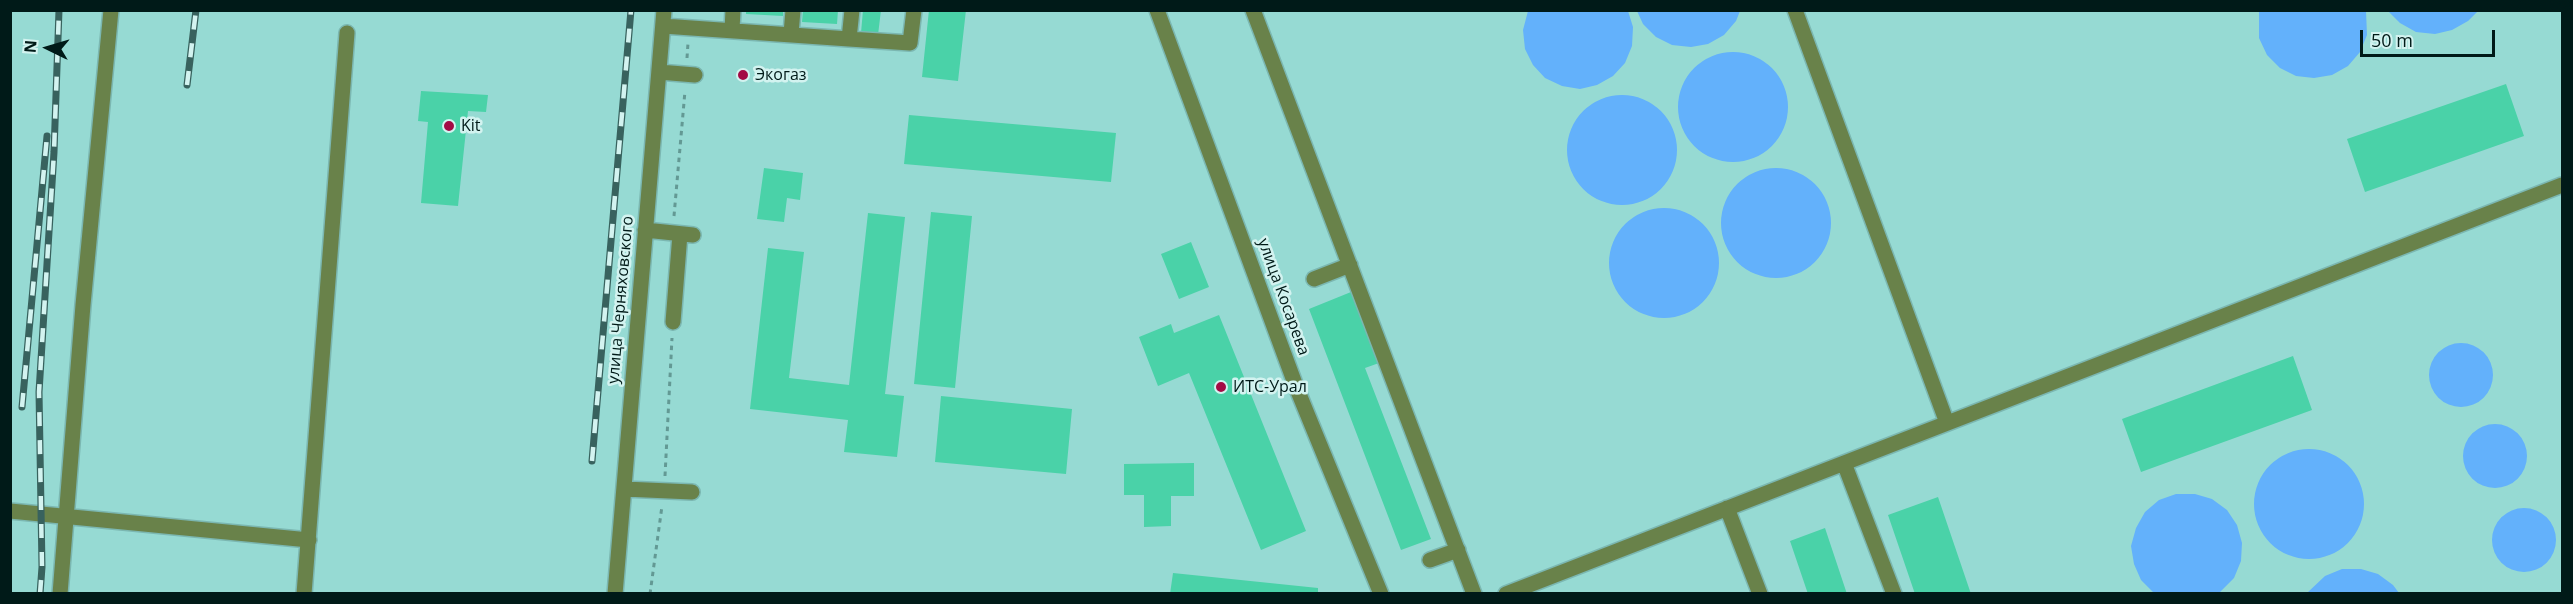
<!DOCTYPE html>
<html>
<head>
<meta charset="utf-8">
<style>
	body { margin:0 }
	#map { position:relative; width:2573px; height:604px; overflow:hidden; background:#96dad3; font-family:"Open Sans",sans-serif }
	canvas { display:block }
	.frame { position:absolute; inset:0; border:12px solid #001a18; pointer-events:none }
	.north { position:absolute; left:18px; top:18px; width:60px; height:60px; -webkit-text-stroke:4px #d3f3f0; paint-order:stroke; rotate:275deg; font-size:16px; font-weight:700; line-height:24px; text-align:center; color:#001a18 }
	.north::after { content:''; display:block; margin:auto; width:21px; height:27px; background:#001a18; clip-path:polygon(50% 0,100% 100%,50% 72%,0 100%) }
	.scale { position:absolute; left:2360px; top:30px; width:135px; height:27px; box-sizing:border-box; border:3px solid #001a18; border-top:0; padding-left:8px; font-size:18px; line-height:21px; white-space:nowrap; color:#001a18; -webkit-text-stroke:4px #d3f3f0; paint-order:stroke }
</style>
</head>
<body>
<div id="map">
<canvas width="2573" height="604"></canvas>
<div class="frame"></div>
<div class="north">N</div>
<div class="scale">50 m</div>
</div>
<script>
const context = document.querySelector('canvas').getContext('2d');
context.lineJoin = 'round';
function paint(path, color) { context.fillStyle = color; context.fill(path, 'evenodd'); }
const poly = rows => new Path2D(rows.map(r => 'M' + r).join(''));
function trace(path, color, width, dash) { context.strokeStyle = color; context.lineWidth = width; context.lineCap = dash ? 'butt' : 'round'; context.setLineDash(dash || []); context.stroke(path); }
function drawText(font, color, halo, rows, align = 'center') {
  context.font = font + ' "Open Sans",sans-serif'; context.lineWidth = 5; context.setLineDash([]); context.textBaseline = 'middle'; context.strokeStyle = halo; context.fillStyle = color; for (const [text, x, y, turn = 0] of rows) {
    context.save(); context.translate(x, y); context.rotate((+turn || 0) * Math.PI / 180); context.textAlign = isNaN(turn) ? turn : align; if (halo) context.strokeText(text, 0, 0); context.fillText(text, 0, 0); context.restore();
  }
}
const water = poly([
	[1528,11,1628,11,1633,27,1632,46,1625,63,1613,76,1597,85,1580,89,1562,86,1545,78,1533,65,1525,49,1523,30],
	[1637,11,1740,11,1736,21,1724,35,1708,44,1691,47,1672,45,1656,37,1643,24],
	[2259,11,2366,11,2367,35,2360,52,2348,66,2332,75,2314,78,2296,76,2280,68,2267,55,2259,38],
	[2388,11,2478,11,2468,21,2452,30,2435,34,2416,32,2400,23],
	'1678 107a55 55 0 1 1 110 0a55 55 0 1 1-110 0Z',
	'1567 150a55 55 0 1 1 110 0a55 55 0 1 1-110 0Z',
	'1721 223a55 55 0 1 1 110 0a55 55 0 1 1-110 0Z',
	'1609 263a55 55 0 1 1 110 0a55 55 0 1 1-110 0Z',
	'2429 375a32 32 0 1 1 64 0a32 32 0 1 1-64 0Z',
	'2463 456a32 32 0 1 1 64 0a32 32 0 1 1-64 0Z',
	'2254 504a55 55 0 1 1 110 0a55 55 0 1 1-110 0Z',
	[2176,494,2195,494,2212,499,2227,510,2237,525,2242,543,2241,561,2234,578,2219,593,2154,593,2141,580,2134,564,2131,546,2136,528,2145,512,2159,500],
	'2492 540a32 32 0 1 1 64 0a32 32 0 1 1-64 0Z',
	[2342,569,2361,569,2378,574,2393,585,2399,593,2307,593,2325,576]
]);
const building = poly([
	[746,10,783,10,783,16,746,14],
	[803,10,838,10,837,24,802,22],
	[863,10,881,10,878,35,861,33],
	[929,10,966,10,958,81,922,77],
	[2506,84,2524,136,2365,192,2347,139],
	[421,91,488,95,486,112,468,111,458,206,421,203,428,122,418,121],
	[909,115,1116,133,1111,182,904,164],
	[764,168,803,173,800,200,787,198,784,222,757,219],
	[931,212,972,216,955,388,914,384],
	[868,213,905,217,885,394,904,396,897,457,844,452,848,420,750,409,768,248,804,252,789,378,849,385],
	[1191,242,1209,287,1179,299,1161,254],
	[1351,292,1379,363,1365,368,1431,539,1401,550,1309,309],
	[1219,315,1306,531,1261,550,1189,373,1158,386,1139,337,1171,324,1174,333],
	[2293,356,2312,410,2141,472,2122,419],
	[941,396,1072,409,1066,474,935,462],
	[1194,463,1194,496,1171,496,1171,526,1144,527,1144,495,1124,495,1124,464],
	[1938,497,1971,594,1915,594,1888,515],
	[1825,528,1847,594,1808,594,1790,541],
	[1173,573,1318,588,1318,594,1170,594]
]);
const path = poly([
	[687,58,688,43],
	[674,216,685,91],
	[665,476,672,338],
	[650,594,662,506]
]);
const minor = poly([
	[1157,10,1297,389,1381,594],
	[1253,10,1474,594],
	[1795,10,1947,423],
	[663,26,849,39,852,10],
	[732,30,733,10],
	[791,34,793,10],
	[849,39,910,43,914,10],
	[659,72,695,75],
	[645,230,693,235],
	[1314,279,1350,265],
	[673,322,680,234],
	[1844,463,1894,594],
	[624,489,692,492],
	[1727,508,1760,594],
	[10,511,309,540],
	[1430,560,1458,550],
	[60,594,83,305,111,10],
	[304,594,347,33],
	[615,594,664,10],
	[1506,594,2562,185]
]);
const rail = poly([
	[187,85,196,10],
	[22,407,47,136],
	[592,461,631,10],
	[40,594,42,567,39,392,54,152,59,10]
]);
const markers = [
	[743,75,6,"#a30a44"],
	[449,126,6,"#a30a44"],
	[1221,387,6,"#a30a44"]
];
const poiNames = [
	["Экогаз",755,75],
	["Kit",461,126],
	["ИТС-Урал",1233,387]
];
const streetNames = [
	["улица Косарева",1283,297,70],
	["улица Черняховского",621,300,-85]
];
paint(water, '#63b1fb');
paint(building, '#4ad2a8');
trace(minor, '#7bb7b1', 18);
trace(path, '#639994', 3, [4.5, 4.5]);
trace(minor, '#69824a', 15);
trace(rail, '#38625e', 7);
trace(rail, '#d3f3f0', 4.5, [14]);
for (const [x, y, r, color] of markers) { const dot = new Path2D(); dot.arc(x, y, r, 0, 2 * Math.PI); context.fillStyle = color; context.fill(dot); trace(dot, '#d3f3f0', 2); }
drawText('16px', '#001a18', '#d3f3f0', poiNames, 'left');
drawText('16px', '#001a18', '#d3f3f0', streetNames);
</script>
</body>
</html>
